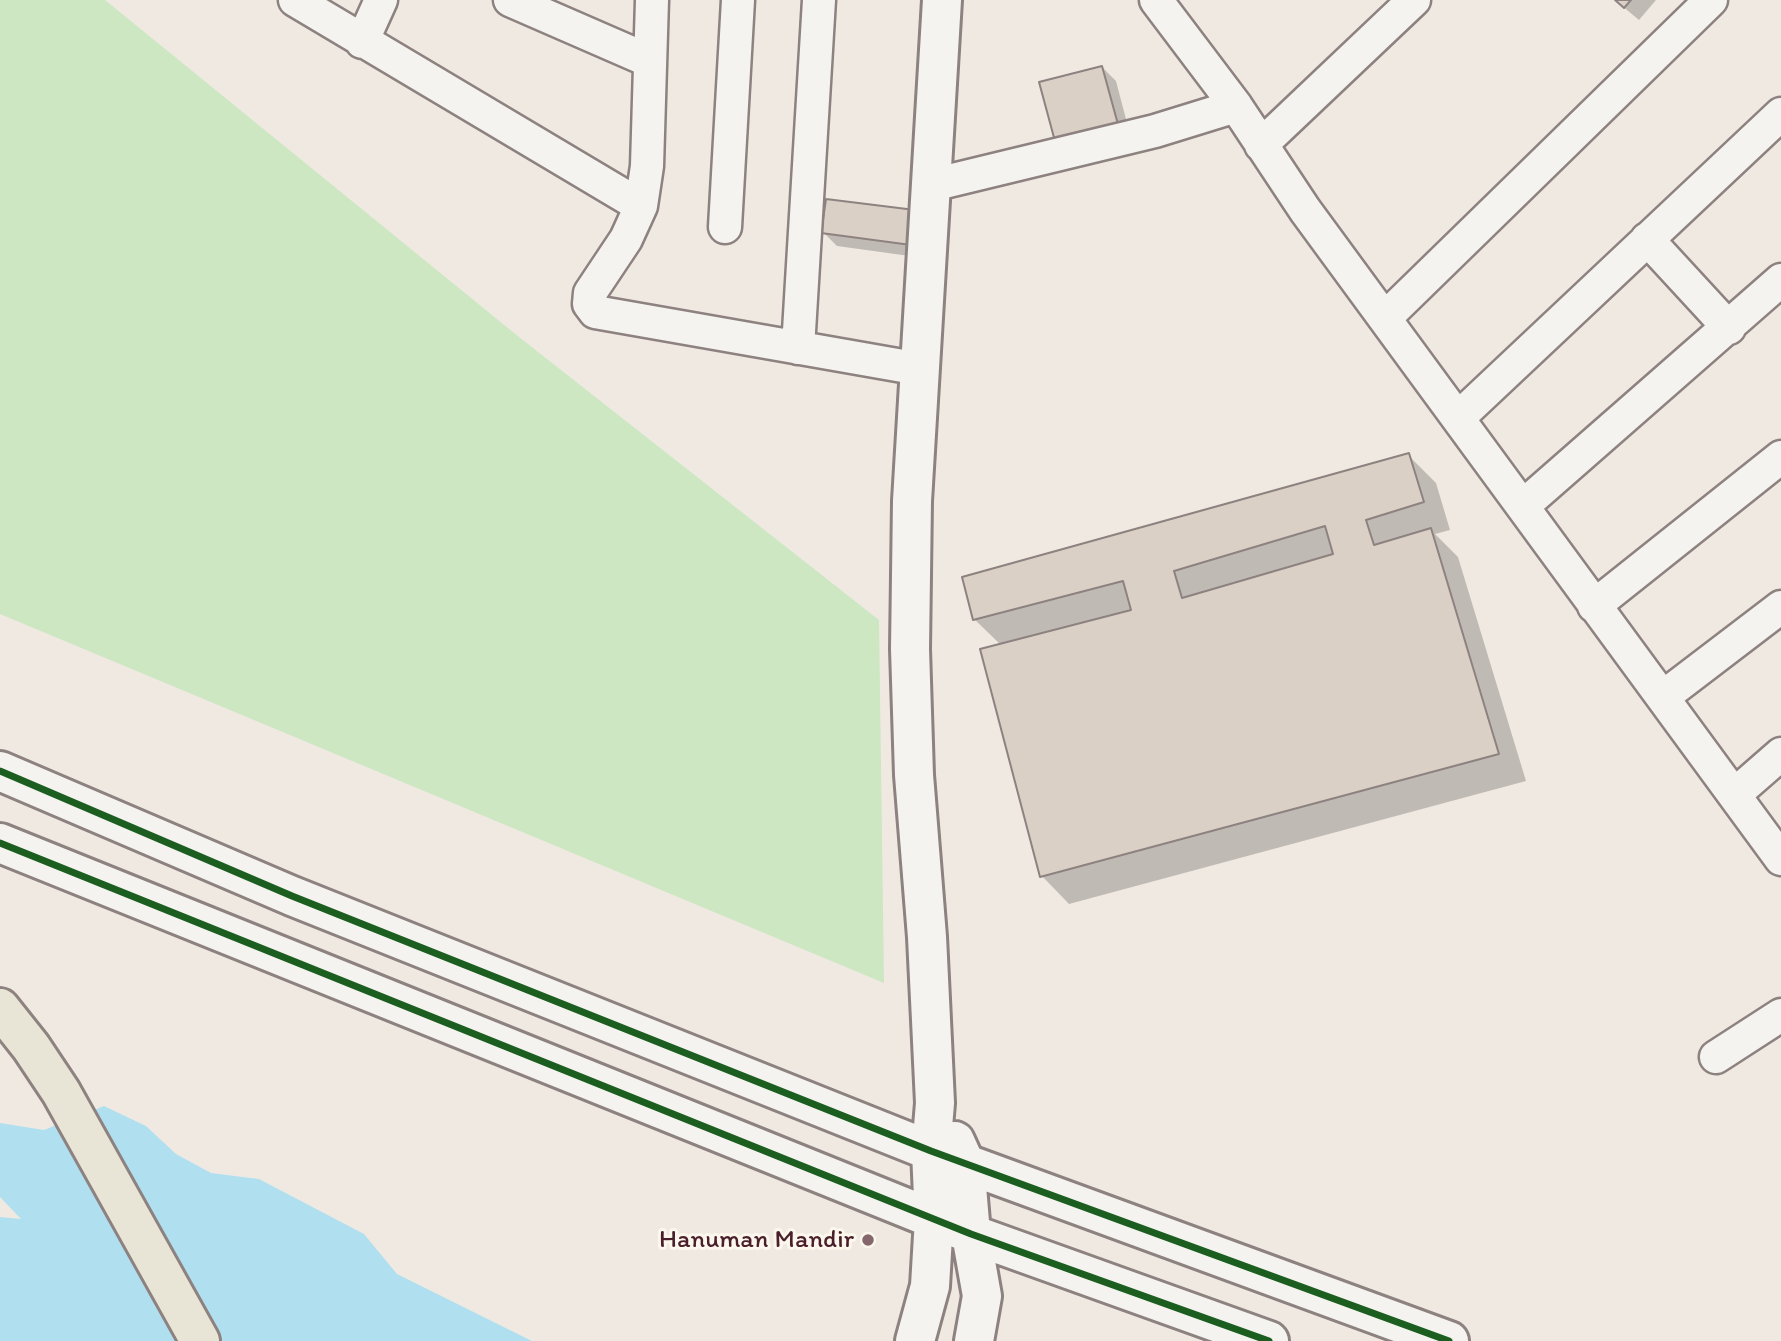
<!DOCTYPE html>
<html>
<head>
<meta charset="utf-8">
<style>
	body { margin:0 }
	canvas { display:block; background:#f0e9e1 }
</style>
</head>
<body>
<canvas width="1781" height="1341"></canvas>
<script>
const context = document.querySelector('canvas').getContext('2d');
context.lineJoin = 'round';
function paint(path, color) { context.fillStyle = color; context.fill(path, 'evenodd'); }
const poly = rows => new Path2D(rows.map(r => 'M' + r).join(''));
function trace(path, color, width, dash) { context.strokeStyle = color; context.lineWidth = width; context.lineCap = dash ? 'butt' : 'round'; context.setLineDash(dash || []); context.stroke(path); }
function drawText(font, color, halo, rows, align = 'center') {
  context.font = font + ' Itim,sans-serif'; context.lineWidth = 6; context.setLineDash([]); context.textBaseline = 'middle'; context.strokeStyle = halo; context.fillStyle = color; for (const [text, x, y, turn = 0] of rows) {
    context.save(); context.translate(x, y); context.rotate((+turn || 0) * Math.PI / 180); context.textAlign = isNaN(turn) ? turn : align; if (halo) context.strokeText(text, 0, 0); context.fillText(text, 0, 0); context.restore();
  }
}
const green = poly([
	[0,0,105,0,519,337,879,620,884,983,0,614]
]);
const water = poly([
	[104,1106,146,1126,176,1154,211,1173,259,1179,364,1234,397,1274,532,1341,0,1341,0,1217,21,1219,0,1197,0,1123,44,1130]
]);
const shadow = poly([
	[1615,0,1656,0,1639,20],
	[1102,67,1116,81,1132,142,1041,83],
	[914,212,924,258,837,246,823,232],
	[1408,455,1436,483,1450,530,1435,534,1458,557,1526,781,1069,904,1042,876,1001,645,974,619]
]);
const building = poly([
	[1615,0,1631,0,1624,8,1615,0],
	[1102,66,1119,128,1056,145,1039,82,1102,66],
	[826,199,915,210,911,245,821,233,826,199],
	[1409,453,1424,502,1366,520,1374,545,1431,528,1499,754,1040,877,980,649,1131,610,1123,581,973,620,962,577,1409,453],
	[1325,526,1333,554,1182,598,1174,571,1325,526]
]);
const street = poly([
	[295,0,641,206],
	[510,0,650,61],
	[652,0,647,166,641,206,626,239,590,293,589,304,595,312,920,369],
	[1156,0,1236,106,1305,210,1781,859],
	[362,42,381,0],
	[1261,145,1414,0],
	[932,185,1155,131,1236,106],
	[725,227,738,0],
	[1647,239,1729,328],
	[1385,318,1711,0],
	[798,348,819,0],
	[1458,418,1781,114],
	[1523,506,1781,280],
	[1594,606,1781,457],
	[1663,697,1781,607],
	[1734,795,1781,754],
	[1716,1057,1781,1015]
]);
const secondary = poly([
	[0,771,292,896,931,1151,1449,1341],
	[0,843,971,1234,1269,1341],
	[955,1141,965,1163,971,1234,982,1296,974,1341],
	[915,1341,930,1286,934,1219,931,1151,935,1103,927,937,914,775,910,649,912,501,942,0]
]);
const highway = poly([
	[0,1008,31,1047,61,1092,200,1341]
]);
const cycleway = poly([
	[0,771,292,896,931,1151,1449,1341],
	[0,843,971,1234,1269,1341]
]);
const markers = [
	[868,1240,7,"#84666b"]
];
const poiNames = [
	["Hanuman Mandir",854,1240]
];
paint(green, '#cce7c2');
paint(water, '#b0e0f0');
paint(shadow, '#0003');
paint(building, '#dbd0c6');
trace(building, '#8d8280', 2);
trace(street, '#8d8280', 37);
trace(secondary, '#8d8280', 44);
trace(highway, '#8d8280', 44);
trace(street, '#f5f3ef', 32);
trace(secondary, '#f5f3ef', 38);
trace(highway, '#e9e5d6', 38);
trace(cycleway, '#1b5e20', 7);
for (const [x, y, r, color] of markers) { const dot = new Path2D(); dot.arc(x, y, r, 0, 2 * Math.PI); context.fillStyle = color; context.fill(dot); trace(dot, '#fbf7ec', 2.5); }
drawText('26px', '#4a1f2b', '#fbf7ec', poiNames, 'right');
</script>
</body>
</html>
